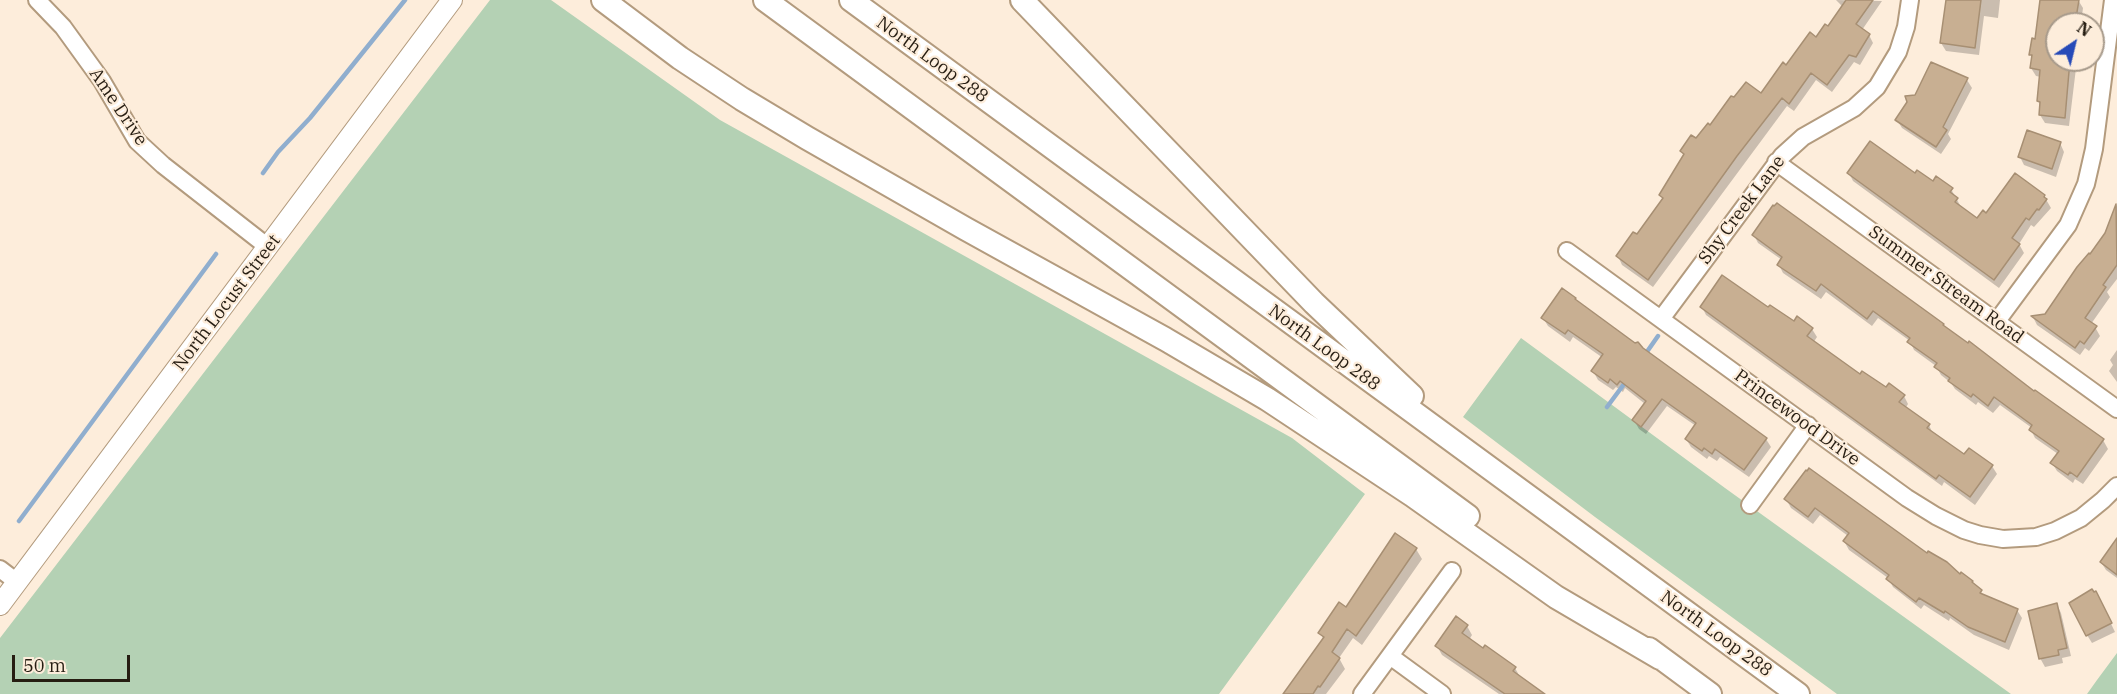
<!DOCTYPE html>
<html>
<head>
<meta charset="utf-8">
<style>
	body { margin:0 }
	#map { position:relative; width:2117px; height:694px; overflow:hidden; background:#fdeddb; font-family:"IBM Plex Serif",serif }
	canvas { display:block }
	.north { position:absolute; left:2045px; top:12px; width:60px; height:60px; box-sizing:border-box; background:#fdeddb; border:2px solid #a79a8b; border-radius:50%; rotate:35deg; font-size:16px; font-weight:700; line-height:24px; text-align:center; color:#261d12 }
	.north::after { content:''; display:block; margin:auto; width:21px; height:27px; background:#264ab8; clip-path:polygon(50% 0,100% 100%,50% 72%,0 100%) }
	.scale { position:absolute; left:12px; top:655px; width:118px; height:27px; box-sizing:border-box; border:3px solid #261d12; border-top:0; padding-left:8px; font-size:18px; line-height:21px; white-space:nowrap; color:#261d12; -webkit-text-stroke:4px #fdeddb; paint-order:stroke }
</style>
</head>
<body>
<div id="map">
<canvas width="2117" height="694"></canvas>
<div class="north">N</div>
<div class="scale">50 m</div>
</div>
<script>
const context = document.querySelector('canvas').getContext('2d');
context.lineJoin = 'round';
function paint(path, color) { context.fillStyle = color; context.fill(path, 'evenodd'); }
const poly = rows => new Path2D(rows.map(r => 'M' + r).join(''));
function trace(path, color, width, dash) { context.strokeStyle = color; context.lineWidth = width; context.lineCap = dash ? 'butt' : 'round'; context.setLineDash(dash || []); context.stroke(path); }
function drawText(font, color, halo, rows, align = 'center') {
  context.font = font + ' "IBM Plex Serif",serif'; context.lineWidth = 4.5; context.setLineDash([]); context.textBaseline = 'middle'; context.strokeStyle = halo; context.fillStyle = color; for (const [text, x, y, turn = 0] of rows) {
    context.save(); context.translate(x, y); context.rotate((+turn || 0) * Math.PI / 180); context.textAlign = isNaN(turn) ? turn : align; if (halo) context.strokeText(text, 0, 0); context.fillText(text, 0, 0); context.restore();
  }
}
const green = poly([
	[490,0,551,0,720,120,1292,438,1365,494,1219,694,0,694,0,638],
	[1521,338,1725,488,2011,694,1837,694,1595,517,1463,417],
	[2117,653,2117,694,2087,694,2097,680]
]);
const shadow = poly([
	[1836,0,1882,1,1862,30,1869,35,1873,43,1860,65,1854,62,1832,92,1816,80,1794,111,1787,106,1653,287,1622,265,1618,256,1637,236,1663,200,1661,195,1684,156,1681,151,1710,127,1761,95,1786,67,1828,28,1843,7],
	[1947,0,2000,0,1998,18,1984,16,1979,55,1946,51,1941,43],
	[2041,0,2078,0,2083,8,2081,24,2057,24,2057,60,2077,60,2069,126,2045,123,2040,115,2041,106,2038,101,2041,77,2036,76,2031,68],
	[1967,80,1972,88,1948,134,1951,139,1941,154,1902,128,1897,120,1916,96],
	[2060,143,2064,152,2056,177,2024,165,2020,157],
	[1849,173,1916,175,1933,183,1951,189,1961,207,1978,220,1987,215,2044,196,2051,208,2034,227,2031,225,2019,244,2024,253,1999,288,1853,181],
	[2117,204,2117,232,2110,223],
	[1754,235,1943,325,1945,329,2034,393,2036,392,2103,440,2108,449,2083,484,2075,479,2073,483,2057,471,2052,463,2058,454,2035,438,2031,430,2032,428,2000,405,1993,413,1978,402,1976,405,1955,389,1951,383,1941,375,1936,366,1914,350,1910,341,1878,318,1872,326,1826,292,1821,299,1783,273,1779,265,1782,260,1758,243],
	[2101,240,2117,251,2117,279,2107,292,2110,297,2091,324,2095,327,2100,336,2089,351,2085,348,2080,355,2037,325,2033,317,2046,316],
	[1562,290,1766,439,1771,447,1749,477,1720,457,1717,461,1709,456,1707,459,1691,447,1686,439,1696,426,1667,406,1646,434,1639,429,1634,420,1645,404,1625,388,1623,392,1616,387,1613,390,1598,380,1593,371,1603,358,1573,337,1570,342,1548,326,1543,318],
	[1702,307,1769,309,1794,323,1812,329,1817,337,1813,343,1860,376,1904,396,1908,404,1905,409,1929,425,1933,434,1964,456,1992,466,1997,474,1975,505,1944,482,1942,486,1706,315],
	[2117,350,2117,382,2109,371,2113,365,2110,360],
	[1806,472,1927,555,1961,576,1962,575,1972,582,1985,597,2017,610,2022,618,2009,650,1974,635,1950,618,1949,621,1924,605,1921,609,1893,587,1888,578,1849,550,1844,541,1848,536,1820,515,1813,524,1791,508,1786,499],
	[2117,539,2117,578,2106,570,2101,562],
	[1416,549,1422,559,1362,645,1353,638,1339,658,1345,669,1326,694,1285,694,1324,640,1320,633],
	[2100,601,2115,632,2092,643,2087,635],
	[2057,605,2061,613,2071,656,2062,658,2063,663,2045,667,2040,658],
	[1467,626,1472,635,1469,640,1515,668,1520,677,1543,694,1499,694,1442,655,1437,646]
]);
const stream = poly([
	[263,173,278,152,310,118,405,0],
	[1644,356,1658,336],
	[1607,407,1627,380],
	[19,521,216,254]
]);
const building = poly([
	[1846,0,1873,0,1856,24,1870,34,1856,57,1849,55,1827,85,1811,73,1789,104,1782,98,1737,156,1648,280,1616,256,1633,232,1637,234,1663,198,1659,195,1684,154,1680,151,1691,135,1696,138,1708,123,1710,125,1731,96,1734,97,1746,82,1761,93,1783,62,1786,65,1810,32,1816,37,1825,24,1828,26,1846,0],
	[1946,0,1981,0,1975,48,1940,43,1946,0],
	[2040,0,2079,0,2075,24,2057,24,2057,60,2070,60,2065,118,2039,115,2040,102,2037,101,2040,70,2030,68,2032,55,2029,55,2032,38,2035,39,2040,0],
	[1931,62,1968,78,1943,127,1947,130,1936,147,1895,120,1907,102,1905,96,1915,95,1931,62],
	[2027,130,2061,142,2052,169,2018,157,2027,130],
	[1870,141,1915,173,1917,170,1933,181,1936,176,1953,188,1950,192,1958,198,1955,202,1977,218,1983,210,1986,213,2015,173,2045,195,2044,197,2047,199,2039,210,2037,209,2029,220,2026,218,2012,238,2020,244,1994,280,1847,173,1870,141],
	[1777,203,1944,324,1943,325,1968,343,1969,341,2034,391,2035,390,2104,439,2077,477,2070,472,2068,475,2050,463,2059,451,2029,430,2032,425,1994,397,1988,406,1973,394,1971,397,1948,381,1950,378,1934,367,1937,363,1907,342,1910,338,1873,311,1867,319,1821,284,1816,291,1777,265,1782,257,1752,235,1773,205,1774,206,1777,203],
	[2116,204,2117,265,2103,285,2106,287,2085,318,2097,326,2084,344,2080,341,2075,348,2031,316,2045,314,2077,267,2089,253,2090,254,2105,233,2116,204],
	[1722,275,1768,307,1770,305,1794,321,1797,316,1813,328,1807,336,1860,374,1862,371,1886,387,1889,383,1905,395,1899,402,1930,424,1927,428,1964,454,1969,448,1993,465,1970,497,1939,475,1936,479,1700,307,1722,275],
	[1562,288,1576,298,1575,299,1635,343,1638,342,1643,348,1767,438,1744,470,1715,449,1712,454,1704,448,1702,451,1685,439,1696,423,1662,399,1641,427,1632,420,1646,401,1620,381,1617,385,1610,379,1608,383,1591,371,1603,354,1568,330,1565,334,1541,318,1562,288],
	[1809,468,1927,553,1928,551,1947,562,1960,574,1961,572,1973,581,1972,582,1982,590,1980,593,2018,609,2005,642,1968,627,1945,611,1944,613,1919,598,1916,602,1886,579,1889,575,1843,541,1849,533,1815,508,1808,517,1784,499,1806,470,1807,471,1809,468],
	[1395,533,1417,548,1391,586,1356,636,1347,629,1332,652,1340,658,1320,687,1318,686,1313,694,1283,694,1324,637,1318,633,1339,602,1346,607,1395,533],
	[2117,538,2117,575,2100,562,2117,538],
	[2092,589,2094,592,2096,591,2112,623,2086,636,2069,603,2092,589],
	[2057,603,2067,648,2058,650,2059,655,2039,659,2028,611,2057,603],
	[1456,616,1468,625,1462,633,1483,648,1485,645,1516,667,1513,671,1545,694,1505,694,1435,646,1456,616]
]);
const minor = poly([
	[37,0,63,27,102,81,137,141,163,165,268,247],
	[1776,162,2117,409],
	[1567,251,1907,498,1936,516,1964,530,1980,535,2003,539,2036,537,2055,531,2081,518,2103,500,2117,486],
	[1661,319,1782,156,1803,137,1854,108,1877,87,1898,52,1906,27,1910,0],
	[1997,321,2068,225,2086,184,2094,149,2113,0],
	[1750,505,1808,425],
	[0,569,17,582],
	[1390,656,1442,694],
	[1362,694,1452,571]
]);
const major = poly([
	[0,605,452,0]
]);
const highway = poly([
	[603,0,680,58,742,99,807,138,966,229,1165,339,1267,399,1412,495,1556,597,1660,658],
	[765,0,1468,516],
	[851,0,1798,694],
	[1022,0,1314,303,1412,396],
	[1649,649,1710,694]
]);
const streetNames = [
	["North Loop 288",932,60,36],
	["Ame Drive",118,107,56],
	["Shy Creek Lane",1742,210,-53],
	["Summer Stream Road",1946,285,36],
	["North Locust Street",227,303,-53],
	["North Loop 288",1324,348,36],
	["Princewood Drive",1797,418,36],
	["North Loop 288",1716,634,36]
];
paint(green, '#b4d1b4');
paint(shadow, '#0003');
trace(stream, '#90aece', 4.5);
paint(building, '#c8af92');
trace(building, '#a78f73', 1.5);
trace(minor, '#b39b7e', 20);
trace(major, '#b39b7e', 22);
trace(highway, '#b39b7e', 26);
trace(minor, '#fff', 16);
trace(major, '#fff', 20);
trace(highway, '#fff', 22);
drawText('18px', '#261d12', '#fdeddb', streetNames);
</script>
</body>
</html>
